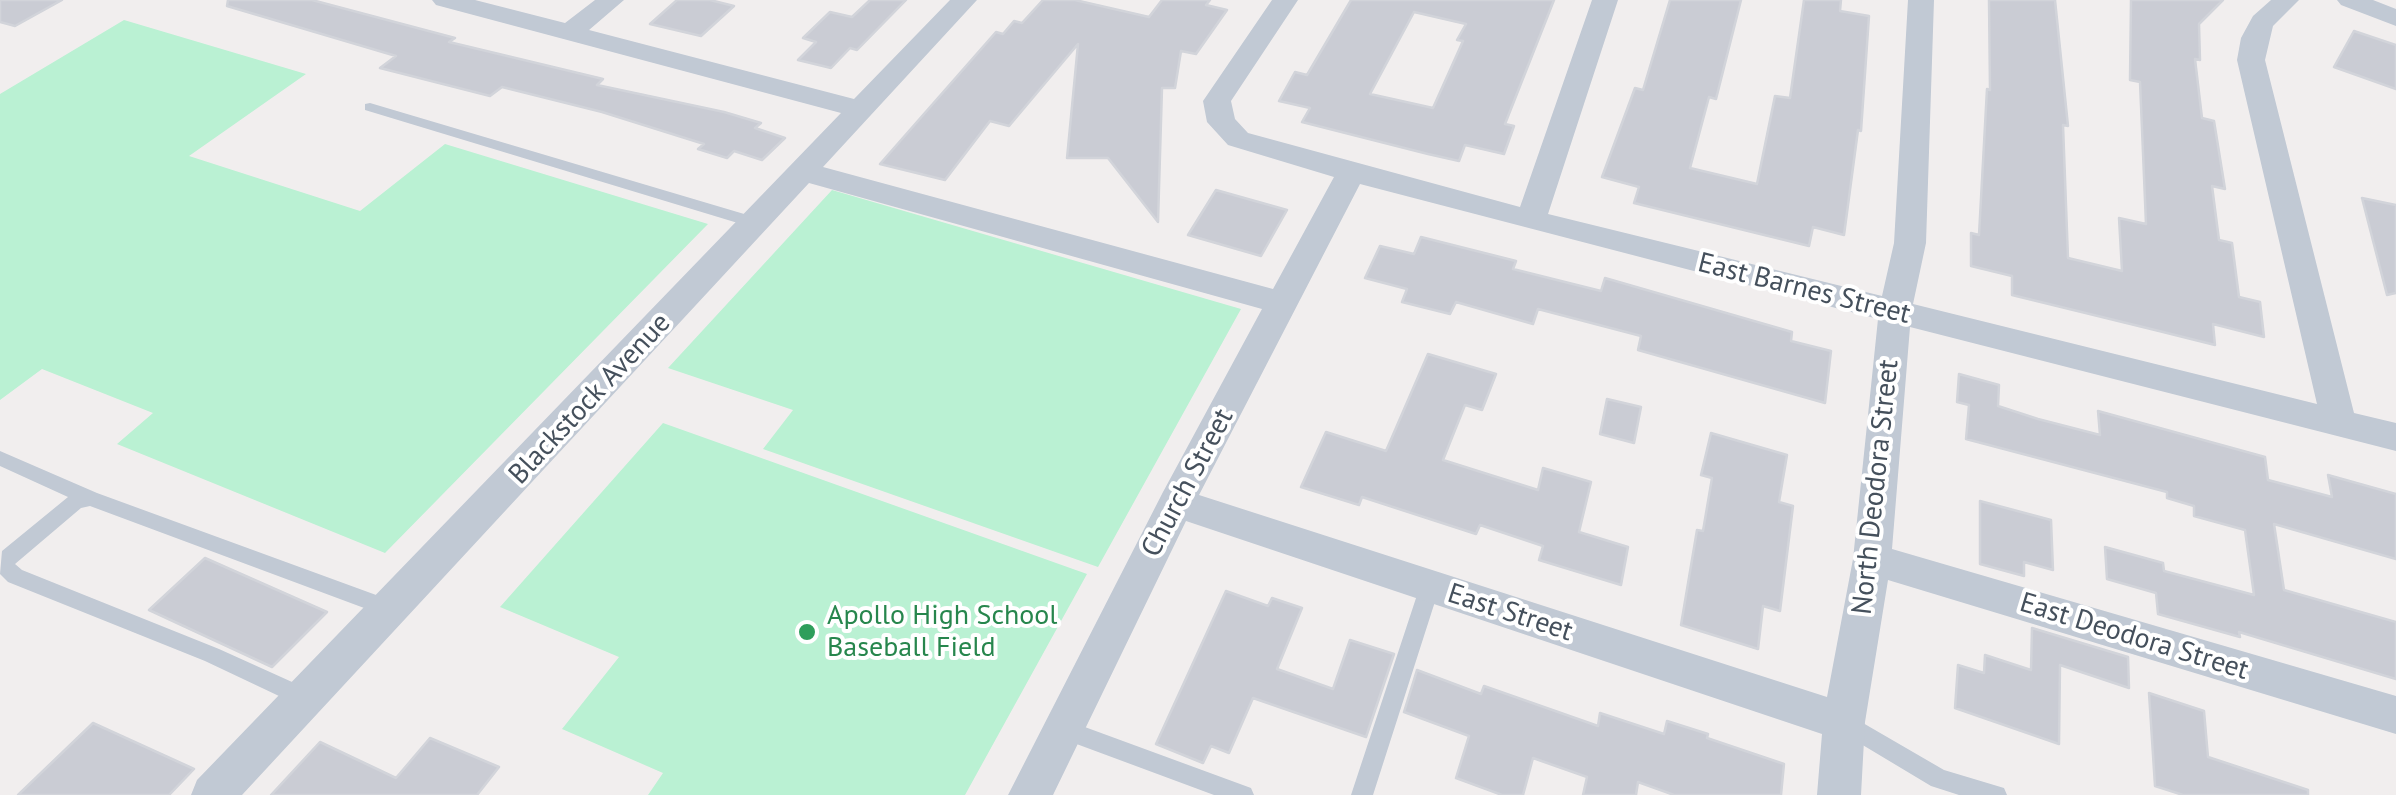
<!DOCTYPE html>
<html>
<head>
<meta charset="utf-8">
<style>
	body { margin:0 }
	canvas { display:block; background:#f1eeee }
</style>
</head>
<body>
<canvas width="2396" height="795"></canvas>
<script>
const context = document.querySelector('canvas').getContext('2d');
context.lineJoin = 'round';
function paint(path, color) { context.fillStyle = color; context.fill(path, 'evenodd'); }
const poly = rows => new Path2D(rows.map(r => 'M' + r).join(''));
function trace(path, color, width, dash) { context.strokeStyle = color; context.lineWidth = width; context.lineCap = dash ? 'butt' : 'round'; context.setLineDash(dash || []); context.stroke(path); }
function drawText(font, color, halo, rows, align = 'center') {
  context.font = font + ' "PT Sans",sans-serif'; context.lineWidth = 8; context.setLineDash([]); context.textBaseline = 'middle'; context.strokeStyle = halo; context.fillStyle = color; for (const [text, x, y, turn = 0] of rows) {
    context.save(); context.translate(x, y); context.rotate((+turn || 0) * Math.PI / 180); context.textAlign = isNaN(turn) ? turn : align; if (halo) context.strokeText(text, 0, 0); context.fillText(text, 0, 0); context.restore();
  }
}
const green = poly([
	[124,20,306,74,189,156,360,211,445,144,708,224,385,553,117,444,153,413,42,369,0,400,0,94],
	[832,190,1241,309,1098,567,763,449,793,410,668,368],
	[663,423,1087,574,965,795,648,795,663,773,562,729,619,657,500,607]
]);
const building = poly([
	[0,0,62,0,15,26,0,22,0,0],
	[228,0,312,0,455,38,449,42,603,79,597,85,724,112,761,123,755,128,785,138,762,160,734,151,727,158,698,149,704,144,602,112,502,87,490,96,380,68,396,56,227,6,228,0],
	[677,0,710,0,734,6,701,36,650,24,677,0],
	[870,0,906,0,857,50,850,48,831,68,798,60,816,42,803,38,830,12,852,17,870,0],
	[1043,0,1075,0,1149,17,1162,0,1210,0,1206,5,1227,10,1196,54,1181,51,1175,88,1162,88,1158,222,1108,158,1067,158,1078,44,1009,126,990,121,945,180,880,164,996,32,1003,34,1014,21,1022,23,1043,0],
	[1351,0,1554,0,1505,124,1514,126,1504,154,1465,145,1459,161,1428,154,1302,122,1310,108,1279,101,1295,72,1307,75,1351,0],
	[1414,12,1466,24,1457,40,1463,41,1433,108,1370,94,1414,12],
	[1670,0,1741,0,1716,99,1709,97,1690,168,1757,184,1775,96,1790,98,1804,0,1841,0,1840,11,1869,16,1861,131,1858,130,1844,235,1813,227,1809,246,1634,203,1639,187,1602,177,1635,88,1643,90,1670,0],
	[1989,0,2055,0,2068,126,2063,125,2068,258,2122,271,2119,218,2146,224,2140,82,2130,80,2131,0,2223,0,2199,24,2200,60,2195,59,2202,118,2214,121,2225,189,2212,186,2219,240,2232,243,2239,297,2260,302,2264,337,2213,324,2215,345,2159,331,2012,295,2012,276,1971,266,1971,233,1979,235,1987,89,1990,90,1989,0],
	[2354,31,2396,45,2396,89,2334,67,2354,31],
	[1216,190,1287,210,1261,256,1188,235,1216,190],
	[2362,198,2396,205,2396,293,2387,295,2362,198],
	[1421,237,1516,261,1513,269,1601,291,1605,278,1792,332,1791,341,1831,351,1825,403,1638,350,1641,336,1538,309,1533,324,1456,302,1450,314,1402,302,1407,289,1365,278,1380,246,1414,254,1421,237],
	[1428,354,1496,374,1482,410,1465,405,1443,460,1538,490,1543,468,1591,482,1579,532,1628,547,1621,585,1539,560,1543,546,1480,525,1476,534,1362,497,1359,505,1301,487,1326,432,1386,451,1428,354],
	[1959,374,1999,385,1998,406,2038,419,2100,435,2098,411,2265,457,2268,480,2332,497,2328,475,2396,494,2396,559,2274,524,2284,590,2396,622,2396,679,2239,632,2240,637,2158,614,2156,593,2107,579,2105,547,2163,563,2164,571,2254,595,2245,530,2194,516,2194,506,2167,498,2167,492,1966,439,1969,405,1957,402,1959,374],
	[1607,399,1641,407,1634,443,1600,434,1607,399],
	[1711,433,1787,455,1779,502,1793,506,1780,611,1763,606,1758,649,1681,625,1697,530,1703,531,1712,478,1701,475,1711,433],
	[1980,501,2051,520,2053,570,2024,562,2024,576,1980,564,1980,501],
	[205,558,327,612,272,667,149,610,205,558],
	[1226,591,1268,606,1272,598,1302,608,1277,669,1333,689,1350,640,1394,654,1366,737,1253,698,1229,753,1211,746,1203,763,1156,744,1226,591],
	[2032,628,2128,657,2129,688,2060,665,2059,744,1955,708,1958,665,1984,673,1985,655,2031,670,2032,628],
	[1417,670,1481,694,1484,686,1598,726,1600,713,1664,734,1667,721,1708,734,1707,738,1784,764,1781,795,1674,795,1638,782,1636,795,1583,795,1587,777,1533,758,1523,795,1502,795,1456,778,1469,736,1404,712,1417,670],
	[2149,693,2204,711,2208,757,2308,790,2308,795,2183,795,2155,786,2149,693],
	[93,723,194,769,169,795,18,795,93,723],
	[430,738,499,767,477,795,271,795,320,742,396,778,430,738]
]);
const service = poly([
	[370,103,761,219,764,223,761,227,751,227,365,110,365,104,370,103],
	[0,451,97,493,398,603,401,609,398,615,391,618,90,506,81,508,15,564,22,570,219,649,312,691,316,698,312,705,305,708,298,705,205,661,8,582,0,574,2,551,68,497,0,466,0,451],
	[1430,578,1437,580,1440,586,1373,795,1351,795,1420,586,1423,580,1430,578],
	[1844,712,1944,770,2004,788,2007,795,1959,795,1931,786,1836,729,1833,722,1836,715,1844,712],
	[1063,719,1251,788,1254,795,1214,795,1055,736,1052,729,1055,722,1063,719]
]);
const minor = poly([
	[432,0,475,0,565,23,595,0,624,0,589,30,854,99,950,0,977,0,823,167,1273,289,1334,177,1228,145,1207,122,1203,101,1272,0,1298,0,1231,101,1235,119,1248,133,1520,207,1592,0,1618,0,1548,214,1882,296,1894,243,1908,0,1934,0,1926,243,1913,304,2317,404,2237,60,2241,38,2253,16,2271,0,2299,0,2273,26,2265,60,2354,413,2396,423,2396,451,1910,327,1892,549,2396,696,2396,734,1888,580,1865,722,1861,795,1817,795,1822,734,1186,521,1053,795,1008,795,1163,492,1262,309,809,183,242,795,191,795,197,780,841,113,436,5,432,0],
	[1360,184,1878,319,1853,559,1827,697,1199,495,1360,184],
	[2337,0,2373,0,2396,9,2396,26,2341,5,2337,0]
]);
const markers = [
	[807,632,10,"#2e9e5b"]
];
const streetNames = [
	["East Barnes Street",1804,289,14],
	["Blackstock Avenue",590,399,-47],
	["Church Street",1188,483,-62],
	["North Deodora Street",1876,487,-84],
	["East Street",1510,613,18],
	["East Deodora Street",2134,637,17]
];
const leisureNames = [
	["Apollo High School",827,616],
	["Baseball Field",827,648]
];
paint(green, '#baf1d3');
paint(building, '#caccd4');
trace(building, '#d2d4da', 2.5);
paint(service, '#c1c9d4');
paint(minor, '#c1c9d4');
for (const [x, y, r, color] of markers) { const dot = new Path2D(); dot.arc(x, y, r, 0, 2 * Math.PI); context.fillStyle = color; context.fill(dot); trace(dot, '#fff', 4); }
drawText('28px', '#45505c', '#fff', streetNames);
drawText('28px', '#27864d', '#fff', leisureNames, 'left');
</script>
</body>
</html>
